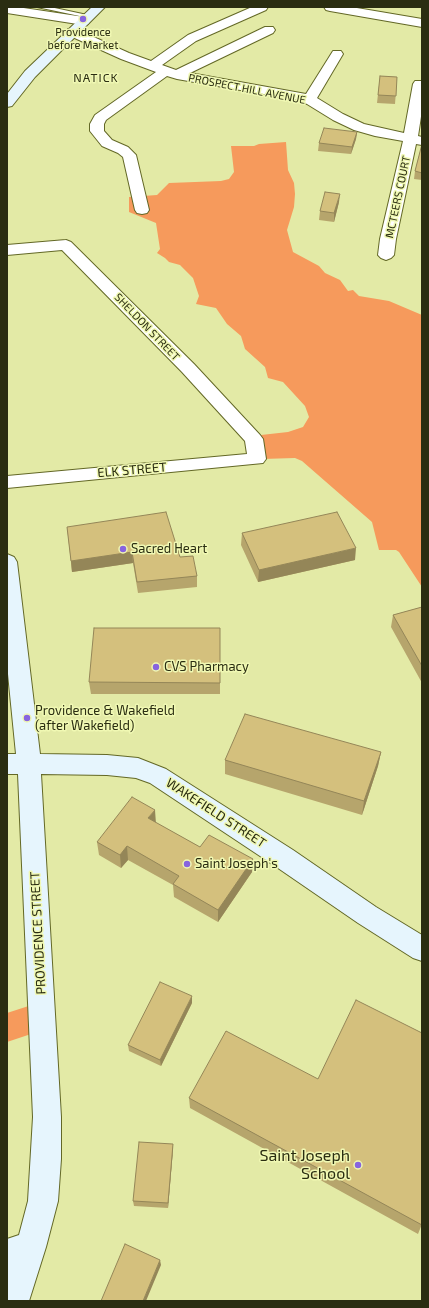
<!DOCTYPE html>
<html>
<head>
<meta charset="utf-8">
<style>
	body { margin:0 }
	#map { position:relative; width:429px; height:1308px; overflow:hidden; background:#e3eaa6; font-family:"Exo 2",sans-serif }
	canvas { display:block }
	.frame { position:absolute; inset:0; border:8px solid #2a2d11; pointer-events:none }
</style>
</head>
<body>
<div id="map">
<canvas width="429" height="1308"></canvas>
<div class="frame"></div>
</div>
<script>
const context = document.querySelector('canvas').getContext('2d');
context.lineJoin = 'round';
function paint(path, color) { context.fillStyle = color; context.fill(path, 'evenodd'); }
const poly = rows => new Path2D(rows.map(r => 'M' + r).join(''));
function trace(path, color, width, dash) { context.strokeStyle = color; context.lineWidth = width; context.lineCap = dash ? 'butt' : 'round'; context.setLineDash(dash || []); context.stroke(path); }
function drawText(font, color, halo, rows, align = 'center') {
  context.font = font + ' "Exo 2",sans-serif'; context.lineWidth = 3; context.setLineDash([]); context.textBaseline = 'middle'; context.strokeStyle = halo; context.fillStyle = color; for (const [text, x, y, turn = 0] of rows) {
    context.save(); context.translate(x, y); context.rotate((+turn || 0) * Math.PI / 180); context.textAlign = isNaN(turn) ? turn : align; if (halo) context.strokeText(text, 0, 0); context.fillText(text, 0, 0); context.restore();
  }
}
const green = poly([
	[286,142,288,170,294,183,295,194,294,207,287,230,293,252,319,266,325,273,340,280,348,291,353,290,359,296,389,301,422,315,422,587,399,552,396,550,379,550,372,522,302,461,295,458,262,459,252,436,288,432,303,427,309,417,305,406,283,382,268,378,265,367,245,349,241,336,227,324,216,308,196,304,199,296,193,278,180,265,169,262,165,258,157,253,160,249,156,223,129,212,129,197,157,195,169,183,221,181,229,179,234,172,231,146,254,146,259,144],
	[41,1002,40,1031,7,1042,7,1013]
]);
const lane = poly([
	[37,7,50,7,92,16,89,18,37,7]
]);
const street = poly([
	[7,7,17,7,84,17,88,18,90,21,88,24,84,25,7,13,7,7],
	[252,7,268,7,266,10,196,41,162,65,176,70,265,27,273,27,275,30,273,33,190,73,306,94,333,51,341,51,343,54,317,98,343,114,364,124,404,133,413,84,415,81,422,81,422,110,418,136,422,137,422,145,416,144,396,239,394,255,391,258,386,260,381,258,378,255,380,239,403,141,375,136,354,130,333,120,307,104,298,100,177,79,167,76,106,120,104,124,104,131,112,140,128,147,136,155,149,210,147,213,142,214,137,213,135,210,123,157,118,153,102,146,90,131,90,124,95,115,156,72,121,59,68,35,66,32,68,29,76,29,129,53,151,61,188,35,252,7],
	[324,7,351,7,422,19,422,27,330,11,326,10,324,7],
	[66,240,71,242,194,364,260,435,263,439,266,459,263,463,7,488,7,476,247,454,245,441,182,372,62,250,7,255,7,245,66,240]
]);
const secondary = poly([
	[92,7,105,7,35,77,12,106,7,107,7,94,25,71,92,7],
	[7,554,14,557,17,562,40,754,107,755,138,758,166,769,293,850,376,907,422,935,422,961,413,958,358,923,275,866,150,783,136,778,107,775,41,774,61,1117,61,1159,58,1201,46,1247,29,1301,7,1301,7,1239,19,1235,28,1201,33,1117,18,774,7,774,7,754,16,754,7,664,7,554]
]);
const wall = poly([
	[380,76,397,77,395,104,377,103],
	[357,132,356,139,351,154,318,151,319,143],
	[422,144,422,180,414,179,415,171],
	[339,202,334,222,319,220,320,211],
	[67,527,180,557,197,576,197,587,138,593,133,563,72,572],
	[242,533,355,560,258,582,241,545],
	[422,607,422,683,391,627,393,615],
	[220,628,220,694,91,694,89,682],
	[381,752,378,766,362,815,225,774,225,760],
	[156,823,200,847,252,872,218,922,174,897,173,885,128,860,121,868,99,855,97,842],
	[192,1003,161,1066,129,1051,128,1045],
	[318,1079,422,1224,418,1234,190,1108,189,1098],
	[173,1144,173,1149,168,1208,134,1206,133,1201]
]);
const shadedWall = poly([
	[357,132,356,139,351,154,352,147],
	[340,194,339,202,334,222,334,213],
	[356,548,355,560,258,582,259,570],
	[132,552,133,563,72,572,71,561],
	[381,752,378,766,362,815,364,801],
	[155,810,156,824,148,818],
	[127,846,128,860,121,868,120,855],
	[253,859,252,872,218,922,218,910],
	[192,996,192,1003,161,1066,160,1060],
	[173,1144,173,1149,168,1208,168,1203],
	[160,1260,161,1265,146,1301,143,1301]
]);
const building = poly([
	[380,76,397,77,396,96,378,95,380,76],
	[324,128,357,132,352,147,319,143,324,128],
	[422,144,422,173,415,171,422,144],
	[325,192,340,194,334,213,320,211,325,192],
	[166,512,180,557,193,556,197,576,137,582,132,552,71,561,67,527,166,512],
	[337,512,356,548,259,570,242,533,337,512],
	[422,607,422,666,393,615,422,607],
	[94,628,220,628,220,683,89,682,94,628],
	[245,714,381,752,364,801,225,760,245,714],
	[132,797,155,810,148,818,200,847,209,835,253,859,218,910,173,884,179,876,127,846,120,855,97,842,132,797],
	[160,982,192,996,160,1060,128,1045,160,982],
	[356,1000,422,1033,422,1225,189,1098,226,1031,318,1079,356,1000],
	[139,1142,173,1144,168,1203,133,1201,139,1142],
	[125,1244,160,1260,143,1301,101,1301,125,1244]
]);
const markers = [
	[83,19,4,"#8764df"],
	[123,549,4,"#8764df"],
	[156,667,4,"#8764df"],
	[27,718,4,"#8764df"],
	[187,864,4,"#8764df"],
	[358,1165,4,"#8764df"]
];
const farPoinames = [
	["Providence",83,32],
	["before Market",83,45]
];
const farStreetnames = [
	["PROSPECT HILL AVENUE",247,89,11],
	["MCTEERS COURT",398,197,-78],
	["SHELDON STREET",147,327,46]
];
const farNeighbourhoodnames = [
	["NATICK",96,78]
];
const streetNames = [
	["ELK STREET",132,470,-5],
	["WAKEFIELD STREET",216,813,33],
	["PROVIDENCE STREET",38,933,-93]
];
const poiNames = [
	["Sacred Heart",131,549],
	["CVS Pharmacy",164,667],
	["Providence & Wakefield",35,711],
	["(after Wakefield)",35,726],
	["Saint Joseph's",195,864]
];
const nearPoinames = [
	["Saint Joseph",350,1156],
	["School",350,1174]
];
paint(green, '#f69a5c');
trace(lane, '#636826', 2);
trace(street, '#636826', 2);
trace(secondary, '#636826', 2);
paint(lane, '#fff');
paint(street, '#fff');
paint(secondary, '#e6f5fd');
paint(wall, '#b6a56c');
paint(shadedWall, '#948658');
paint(building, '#d4c07d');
trace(building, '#948658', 1);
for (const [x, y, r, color] of markers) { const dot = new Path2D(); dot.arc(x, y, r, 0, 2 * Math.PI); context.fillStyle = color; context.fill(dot); trace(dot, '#f0f8b3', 1.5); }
drawText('11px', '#2a2d11', '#f0f8b3', farPoinames);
drawText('11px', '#2a2d11', '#f0f8b3', farStreetnames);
context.letterSpacing = '1px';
drawText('12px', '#2a2d11', '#f0f8b3', farNeighbourhoodnames);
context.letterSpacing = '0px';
drawText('13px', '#2a2d11', '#f0f8b3', streetNames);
drawText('13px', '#2a2d11', '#f0f8b3', poiNames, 'left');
drawText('16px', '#2a2d11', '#f0f8b3', nearPoinames, 'right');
</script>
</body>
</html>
